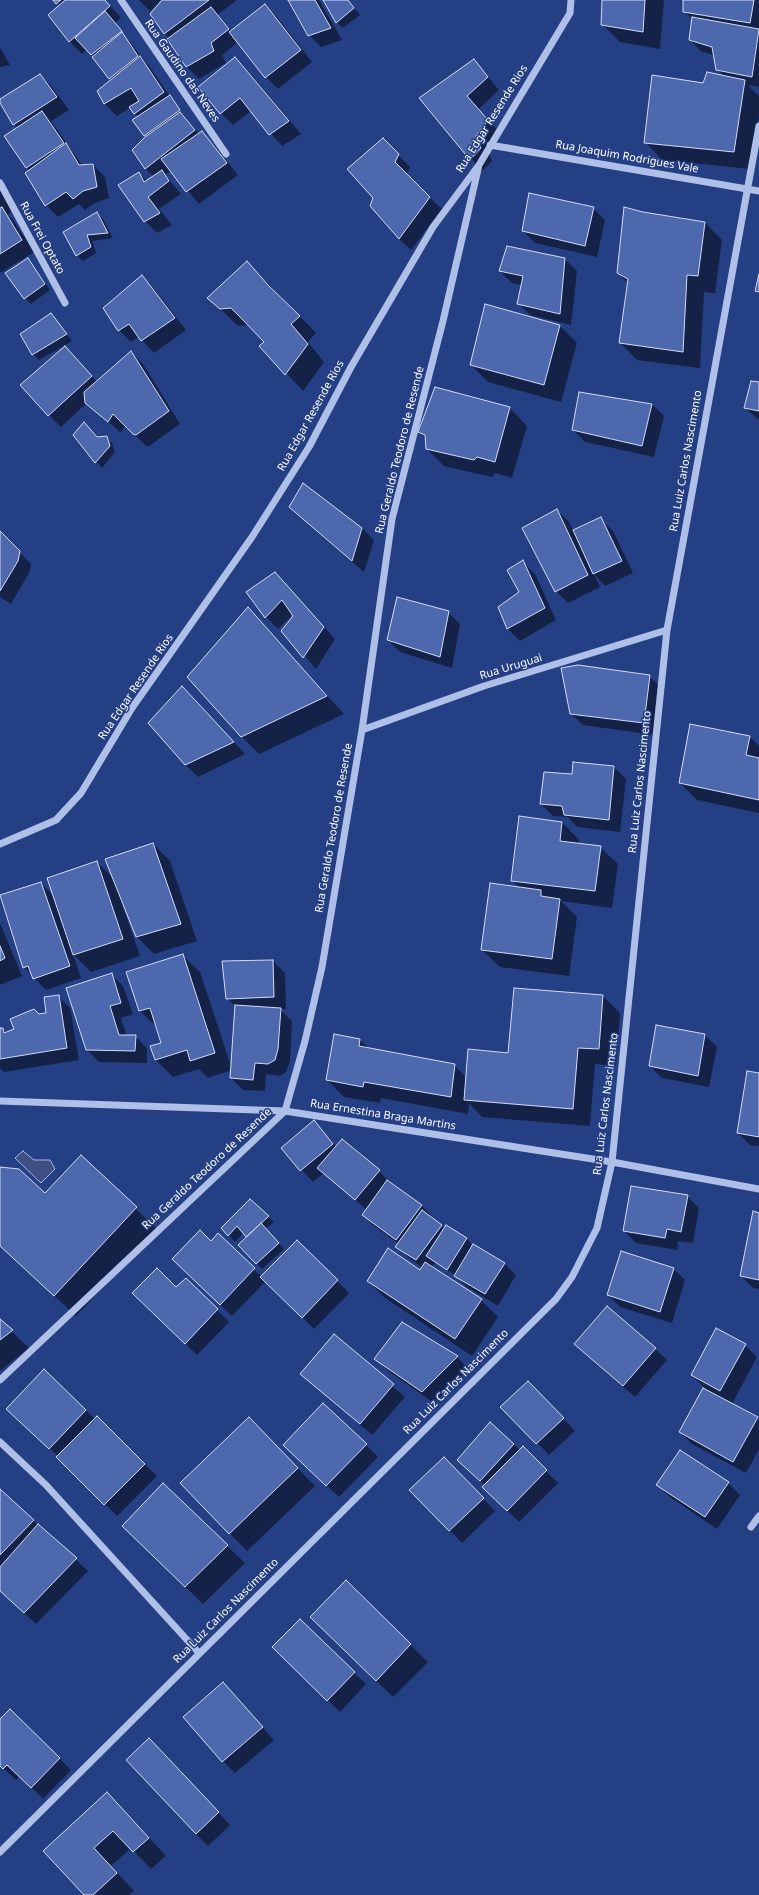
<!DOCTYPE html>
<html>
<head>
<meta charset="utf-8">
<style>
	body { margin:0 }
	canvas { display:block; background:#253f85 }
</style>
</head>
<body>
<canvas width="759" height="1895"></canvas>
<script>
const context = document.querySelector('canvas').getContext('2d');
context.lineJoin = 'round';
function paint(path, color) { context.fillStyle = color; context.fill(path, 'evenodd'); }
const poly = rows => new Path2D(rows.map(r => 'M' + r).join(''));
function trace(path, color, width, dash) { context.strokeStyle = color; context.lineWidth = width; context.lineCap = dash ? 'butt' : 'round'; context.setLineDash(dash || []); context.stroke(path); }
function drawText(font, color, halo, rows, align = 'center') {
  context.font = font + ' "Noto Sans",sans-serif'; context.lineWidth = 3; context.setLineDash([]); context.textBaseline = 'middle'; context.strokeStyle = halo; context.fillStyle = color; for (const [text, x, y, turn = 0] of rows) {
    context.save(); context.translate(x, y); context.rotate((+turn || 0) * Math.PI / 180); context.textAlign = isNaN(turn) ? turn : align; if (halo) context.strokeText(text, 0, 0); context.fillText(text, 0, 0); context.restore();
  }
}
const water = poly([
	[23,1151,34,1160,50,1160,55,1169,41,1183,15,1158,23,1151]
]);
const shadow = poly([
	[55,0,105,0,121,18,115,23,152,70,184,117,200,134,202,133,214,145,238,175,199,204,171,171,165,175,181,194,159,209,172,225,157,233,145,221,139,173,147,181,154,177,146,169,133,150,147,137,134,120,138,117,131,107,117,116,105,104,98,91,112,80,87,49,82,54,70,42,49,15,60,6],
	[139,0,237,0,217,15,232,31,265,5,277,17,312,62,278,89,266,77,238,42,222,55,226,63,199,79,187,67,165,33,162,2,161,0,150,11],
	[289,0,319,0,342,40,321,47,309,35],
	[324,0,347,0,360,15,343,28,337,23],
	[603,0,664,0,660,49,620,42,602,24],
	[684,0,759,0,759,87,748,85,759,96,759,117,751,169,662,160,645,142,704,84,724,77,717,69,714,55,702,52,690,40,693,20,684,12],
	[0,47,10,65,0,67],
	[235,58,247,70,301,134,282,146,251,111,233,125,221,113],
	[474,60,499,90,479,109,500,133,487,148,492,161,482,171,421,99],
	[40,75,52,87,69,110,51,121,83,166,93,165,105,177,109,198,95,203,85,210,79,204,58,217,46,205,27,173,30,171,26,167,18,129,0,101],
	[383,140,410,167,406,175,442,209,411,250,399,239],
	[0,189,13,210,8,215,13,220,34,252,0,273],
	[593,208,605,220,597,257,535,243,523,231],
	[97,213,103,219,113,238,92,241,96,253,83,261,77,256],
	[643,213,705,223,722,240,715,293,704,292,700,368,637,360,620,343,629,284,618,273],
	[508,248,565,259,577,271,571,325,530,315,518,303,522,285,512,283,500,271],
	[27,259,50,290,31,304,25,298],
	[247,262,316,333,308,342,324,362,303,391,261,346,265,342,249,325,238,326,209,298],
	[142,277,154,289,186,330,154,353,139,337,131,342,119,330],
	[51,315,72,341,39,360,33,354],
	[560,326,577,343,561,402,488,382,471,365],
	[131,352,143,364,180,424,149,446,146,446,125,425,121,433,87,403,61,427,49,415,77,359,97,382],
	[759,383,759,420,745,408],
	[436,388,510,408,527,426,512,478,495,473,492,477,444,466,427,449,426,438,419,431],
	[580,393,652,404,664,416,654,457,585,442,573,430],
	[84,423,98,438,106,437,112,443,115,452,102,468,74,435],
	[557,510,569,522,573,531,601,519,613,531,633,573,605,586,594,574,600,587,568,603,556,591],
	[303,518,362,528,374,540,364,572],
	[0,533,31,564,29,573,11,604,0,597],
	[523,562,535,574,556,620,520,641,508,629,499,608,520,593],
	[286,585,335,639,316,669,283,631,294,616,293,614,278,629,266,617,247,592],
	[248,609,344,714,259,754,242,737],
	[448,612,460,624,452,668,400,652,388,640],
	[649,676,661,688,655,735,583,725,570,713],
	[182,687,194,699,245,754,198,777,186,765],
	[691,725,750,737,759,746,759,813,697,800,680,783],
	[614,767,626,779,620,832,577,827,568,817,553,816,541,804,572,775],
	[562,822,579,840,578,844,600,847,618,864,612,908,561,901,577,917,569,976,500,967,482,950,520,888,512,880],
	[153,844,170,861,197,941,154,954,137,937,125,906,123,907,140,956,91,972,73,954,81,978,46,990,24,967,0,896,41,883,54,896,97,862,114,879],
	[0,923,22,976,0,985],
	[182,955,200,972,232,1069,236,1007,227,998,273,961,285,973,286,1009,280,1009,292,1021,290,1062,286,1072,280,1076,266,1074,265,1091,243,1090,231,1078,232,1070,208,1078,199,1069,173,1077,156,1060,162,1043,158,1028,140,1011],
	[111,974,123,986,133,1014,121,1018,127,1036,135,1036,147,1048,147,1063,99,1062,87,1050],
	[58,996,70,1008,79,1060,4,1072,0,1068,0,1029,3,1029,7,1033,39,1015,47,1014],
	[603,996,620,1013,616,1066,595,1064,590,1126,482,1117,469,1103,468,1114,381,1098,380,1103,344,1097,327,1080,335,1035,360,1040,370,1049,454,1065,467,1078],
	[657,1026,705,1035,717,1047,709,1087,662,1078,650,1066],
	[759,1074,759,1146,750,1145,738,1133],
	[314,1122,336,1146,342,1140,379,1171,391,1184,421,1205,433,1217,432,1219,445,1228,446,1227,467,1239,473,1246,504,1263,516,1275,498,1306,467,1287,454,1274,435,1263,431,1267,481,1300,498,1317,472,1356,385,1298,368,1281,420,1271,423,1268,409,1258,397,1246,399,1244,375,1227,363,1215,367,1210,324,1173,313,1182,282,1148],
	[81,1157,158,1230,76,1316,0,1246,0,1168,45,1195],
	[687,1196,699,1208,693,1243,678,1241,677,1250,636,1243,624,1231],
	[759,1214,759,1289,753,1288,741,1276],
	[268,1216,274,1222,266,1229,284,1249,262,1269,239,1245,248,1237,244,1232,235,1242,222,1228],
	[218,1234,262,1277,297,1241,349,1293,314,1329,266,1281,232,1316,185,1271],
	[673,1268,685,1280,672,1323,620,1307,608,1295],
	[186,1279,229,1322,197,1355,146,1305,176,1288],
	[0,1320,29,1348,0,1371],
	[402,1324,457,1357,469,1369,434,1403,388,1371,376,1359],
	[335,1336,405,1397,372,1435,302,1374],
	[575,1344,655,1349,667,1360,635,1397],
	[745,1345,757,1357,732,1404,759,1420,759,1449,746,1473,692,1444,680,1432,705,1388,692,1375],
	[44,1371,95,1419,97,1418,157,1476,117,1516,58,1456,20,1420],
	[540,1394,575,1431,549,1455,502,1407],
	[266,1436,315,1486,247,1551,181,1483],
	[514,1444,520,1450,523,1448,558,1483,519,1522,483,1487,485,1485,458,1460],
	[366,1445,378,1457,339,1497,296,1457],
	[456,1470,495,1511,462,1543,411,1490],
	[728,1483,740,1495,717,1529,670,1497,658,1485],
	[164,1485,245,1563,203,1604,141,1544],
	[0,1490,88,1571,36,1624,0,1591],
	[346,1582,428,1662,393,1697,328,1635],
	[285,1659,354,1673,366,1684,340,1712],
	[223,1683,274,1740,235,1773,223,1761],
	[0,1720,59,1758,71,1770,43,1799,20,1776,16,1780,0,1765],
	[161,1752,230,1825,208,1846,196,1834],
	[124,1811,166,1856,151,1869,131,1848,111,1866,134,1891,129,1895,85,1895,45,1851]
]);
const building = poly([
	[53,0,61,0,56,4,53,0],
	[65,0,105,0,110,6,69,42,48,15,65,0],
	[162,0,209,0,164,34,150,14,162,0],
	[288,0,315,0,331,28,308,36,288,0],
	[323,0,348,0,354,8,336,23,323,0],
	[602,0,645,0,643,32,601,25,602,0],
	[683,0,754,0,750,23,683,12,683,0],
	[265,4,301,50,265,78,229,32,265,4],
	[211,7,229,29,211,43,214,51,186,67,167,39,211,7],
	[105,11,122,31,91,55,75,38,105,11],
	[692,17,759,29,752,77,716,70,712,47,689,40,692,17],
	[122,32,138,56,109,79,92,57,122,32],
	[140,56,164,92,134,114,129,107,139,101,131,88,104,104,97,91,140,56],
	[235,57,289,121,269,135,240,98,220,114,198,87,235,57],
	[474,59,488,77,467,96,488,120,476,136,481,148,470,160,419,98,474,59],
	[707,72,745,80,734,152,644,143,652,75,703,83,707,72],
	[40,74,57,97,13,125,0,103,0,99,40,74],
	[170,95,180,110,144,136,132,120,170,95],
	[42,111,64,143,26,168,4,136,42,111],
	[180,112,195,130,145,169,132,150,145,137,180,112],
	[202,131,227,163,186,192,161,159,202,131],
	[383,138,399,154,395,162,430,197,399,239,370,206,373,198,347,169,383,138],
	[66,143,79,165,93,164,97,187,83,191,73,199,66,192,45,206,25,173,66,143],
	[162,170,169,181,148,197,160,213,144,222,118,185,139,172,144,182,162,170],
	[529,193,594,207,585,246,522,231,529,193],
	[2,207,22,240,0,254,0,208,2,207],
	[624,207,643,212,705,222,698,276,687,275,683,352,619,343,628,279,617,273,624,207],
	[97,212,108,233,87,235,91,247,76,256,63,232,97,212],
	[507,246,565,258,560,314,517,304,523,276,499,271,507,246],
	[28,258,45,284,24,299,5,273,28,258],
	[247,261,268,285,300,316,291,324,308,344,285,375,259,346,264,342,241,318,231,308,220,309,207,298,247,261],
	[759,274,759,292,755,291,759,274],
	[142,275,175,318,141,341,129,324,118,331,103,308,142,275],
	[485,304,560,325,544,385,470,365,485,304],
	[51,313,67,334,32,355,20,334,51,313],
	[65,346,92,376,48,416,20,385,65,346],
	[131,351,169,411,136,435,133,434,113,414,108,422,85,403,84,392,131,351],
	[751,381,759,382,759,411,744,408,751,381],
	[435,387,510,407,495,462,477,457,474,460,426,449,425,435,418,432,435,387],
	[579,392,652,404,642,446,572,430,579,392],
	[84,422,97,437,107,436,110,446,95,463,73,435,84,422],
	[303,483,362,528,352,561,289,507,303,483],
	[557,509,588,575,555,592,522,528,557,509],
	[601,517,622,561,593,574,573,530,601,517],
	[0,531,20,551,18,561,0,591,0,531],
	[523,560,545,608,507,629,498,607,519,592,507,570,523,560],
	[275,572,324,627,303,658,281,631,293,616,282,600,265,618,246,592,275,572],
	[397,597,449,611,440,657,387,640,397,597],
	[248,607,327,696,241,737,187,677,248,607],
	[578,665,650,675,644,723,570,714,561,668,578,665],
	[182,686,234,742,185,765,148,723,182,686],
	[690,724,750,736,746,755,759,758,759,800,679,783,690,724],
	[573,762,614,766,609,820,564,815,562,806,540,804,544,772,572,774,573,762],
	[519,816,562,822,560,841,601,846,595,891,511,881,519,816],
	[153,843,181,924,136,937,105,859,153,843],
	[97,861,123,939,73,955,47,878,97,861],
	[41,882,70,966,33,979,28,966,23,968,0,895,41,882],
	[490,883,541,890,541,896,560,899,552,959,481,950,490,883],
	[0,946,5,958,0,961,0,946],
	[183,954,215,1053,190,1061,187,1050,155,1060,150,1046,161,1043,150,1008,139,1011,126,972,183,954],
	[273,960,274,997,226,999,222,961,273,960],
	[112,973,121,1003,110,1006,119,1035,136,1035,135,1051,86,1050,66,988,112,973],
	[514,988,603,995,599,1049,578,1048,573,1109,464,1100,468,1049,508,1053,514,988],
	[59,995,67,1048,0,1059,0,1028,3,1028,4,1033,14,1029,10,1019,34,1009,39,1014,46,1013,44,997,59,995],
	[235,1005,281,1008,278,1049,275,1060,268,1064,255,1063,253,1080,230,1078,235,1005],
	[656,1025,705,1034,698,1076,649,1066,656,1025],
	[334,1034,360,1039,359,1046,455,1064,451,1097,364,1082,363,1087,326,1080,334,1034],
	[747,1071,759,1073,759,1137,737,1133,747,1071],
	[314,1120,333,1144,300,1171,281,1148,314,1120],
	[342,1139,380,1170,355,1200,317,1168,342,1139],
	[81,1155,137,1207,54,1296,0,1246,0,1167,19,1169,45,1193,81,1155],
	[387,1180,422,1205,396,1240,362,1215,387,1180],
	[631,1186,688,1195,681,1232,667,1229,665,1238,623,1231,631,1186],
	[250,1199,269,1216,246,1237,237,1226,228,1236,221,1228,250,1199],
	[422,1210,442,1225,416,1260,395,1247,422,1210],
	[753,1211,759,1213,759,1280,740,1276,753,1211],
	[261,1223,279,1243,256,1264,238,1245,261,1223],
	[446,1225,467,1238,447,1270,426,1256,446,1225],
	[200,1230,211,1241,218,1233,255,1268,220,1305,172,1259,200,1230],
	[297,1240,338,1280,302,1318,260,1277,297,1240],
	[473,1244,505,1263,485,1294,454,1276,473,1244],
	[388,1248,420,1270,425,1262,482,1299,455,1339,367,1281,388,1248],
	[621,1251,674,1268,660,1312,607,1295,621,1251],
	[157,1268,176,1287,186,1278,218,1309,185,1344,132,1293,157,1268],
	[607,1306,656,1348,623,1386,574,1344,607,1306],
	[0,1319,13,1330,0,1340,0,1319],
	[402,1322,458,1356,422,1392,374,1359,402,1322],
	[716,1328,746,1344,720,1391,691,1375,716,1328],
	[334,1334,394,1384,360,1424,300,1374,334,1334],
	[44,1369,86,1410,49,1449,6,1409,44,1369],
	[528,1381,564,1418,536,1444,500,1407,528,1381],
	[703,1388,758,1417,733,1462,679,1432,703,1388],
	[323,1403,367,1444,326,1486,283,1445,323,1403],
	[97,1416,145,1464,104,1505,56,1457,97,1416],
	[249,1417,298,1468,229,1534,180,1483,249,1417],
	[490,1422,514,1444,480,1481,457,1460,490,1422],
	[523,1446,547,1470,507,1511,482,1487,523,1446],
	[680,1450,729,1482,705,1517,656,1485,680,1450],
	[444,1457,484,1498,449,1531,409,1490,444,1457],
	[163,1483,228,1545,185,1587,122,1526,163,1483],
	[0,1489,34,1520,0,1555,0,1489],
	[38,1524,77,1558,24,1613,0,1591,0,1567,38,1524],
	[346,1580,411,1644,376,1681,310,1617,346,1580],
	[300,1619,355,1672,327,1701,272,1647,300,1619],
	[223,1682,263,1727,222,1762,183,1717,223,1682],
	[10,1709,60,1758,31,1788,7,1765,3,1769,0,1766,0,1719,10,1709],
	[149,1738,219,1812,196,1834,126,1760,149,1738],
	[107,1792,149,1838,133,1852,113,1831,94,1848,117,1873,93,1895,84,1895,43,1851,107,1792]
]);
const minor = poly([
	[121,0,226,154],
	[490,145,759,191],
	[0,183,65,303],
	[362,730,484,686,667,630],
	[0,844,56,820,81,793,132,708,252,537,309,447,351,367,433,227,479,165,570,13,571,0],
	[0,1101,285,1111,612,1162,759,1189],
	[0,1380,285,1111,305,1041,322,967,362,730,392,519,443,321,479,165],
	[0,1442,46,1485,199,1653],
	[751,1527,759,1516],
	[0,1852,556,1299,572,1277,597,1228,612,1162,667,630,759,126]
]);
const streetNames = [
	["Rua Gaudino das Neves",182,71,55],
	["Rua Edgar Resende Rios",492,119,-58],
	["Rua Joaquim Rodrigues Vale",627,157,10],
	["Rua Frei Optato",42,238,61],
	["Rua Edgar Resende Rios",311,416,-61],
	["Rua Geraldo Teodoro de Resende",400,450,-76],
	["Rua Luiz Carlos Nascimento",686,461,-80],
	["Rua Uruguai",511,667,-17],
	["Rua Edgar Resende Rios",136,687,-56],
	["Rua Luiz Carlos Nascimento",640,782,-84],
	["Rua Geraldo Teodoro de Resende",334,828,-80],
	["Rua Luiz Carlos Nascimento",606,1104,-83],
	["Rua Ernestina Braga Martins",383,1115,9],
	["Rua Geraldo Teodoro de Resende",207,1169,-43],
	["Rua Luiz Carlos Nascimento",456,1382,-45],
	["Rua Luiz Carlos Nascimento",226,1611,-45]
];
paint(water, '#3d4f83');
trace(water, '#a3b7e9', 1);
paint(shadow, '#0007');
paint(building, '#4d68ac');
trace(building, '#d2dcf6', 1);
trace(minor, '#aebfe8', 7);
drawText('11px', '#fff', '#253f85', streetNames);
</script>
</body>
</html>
